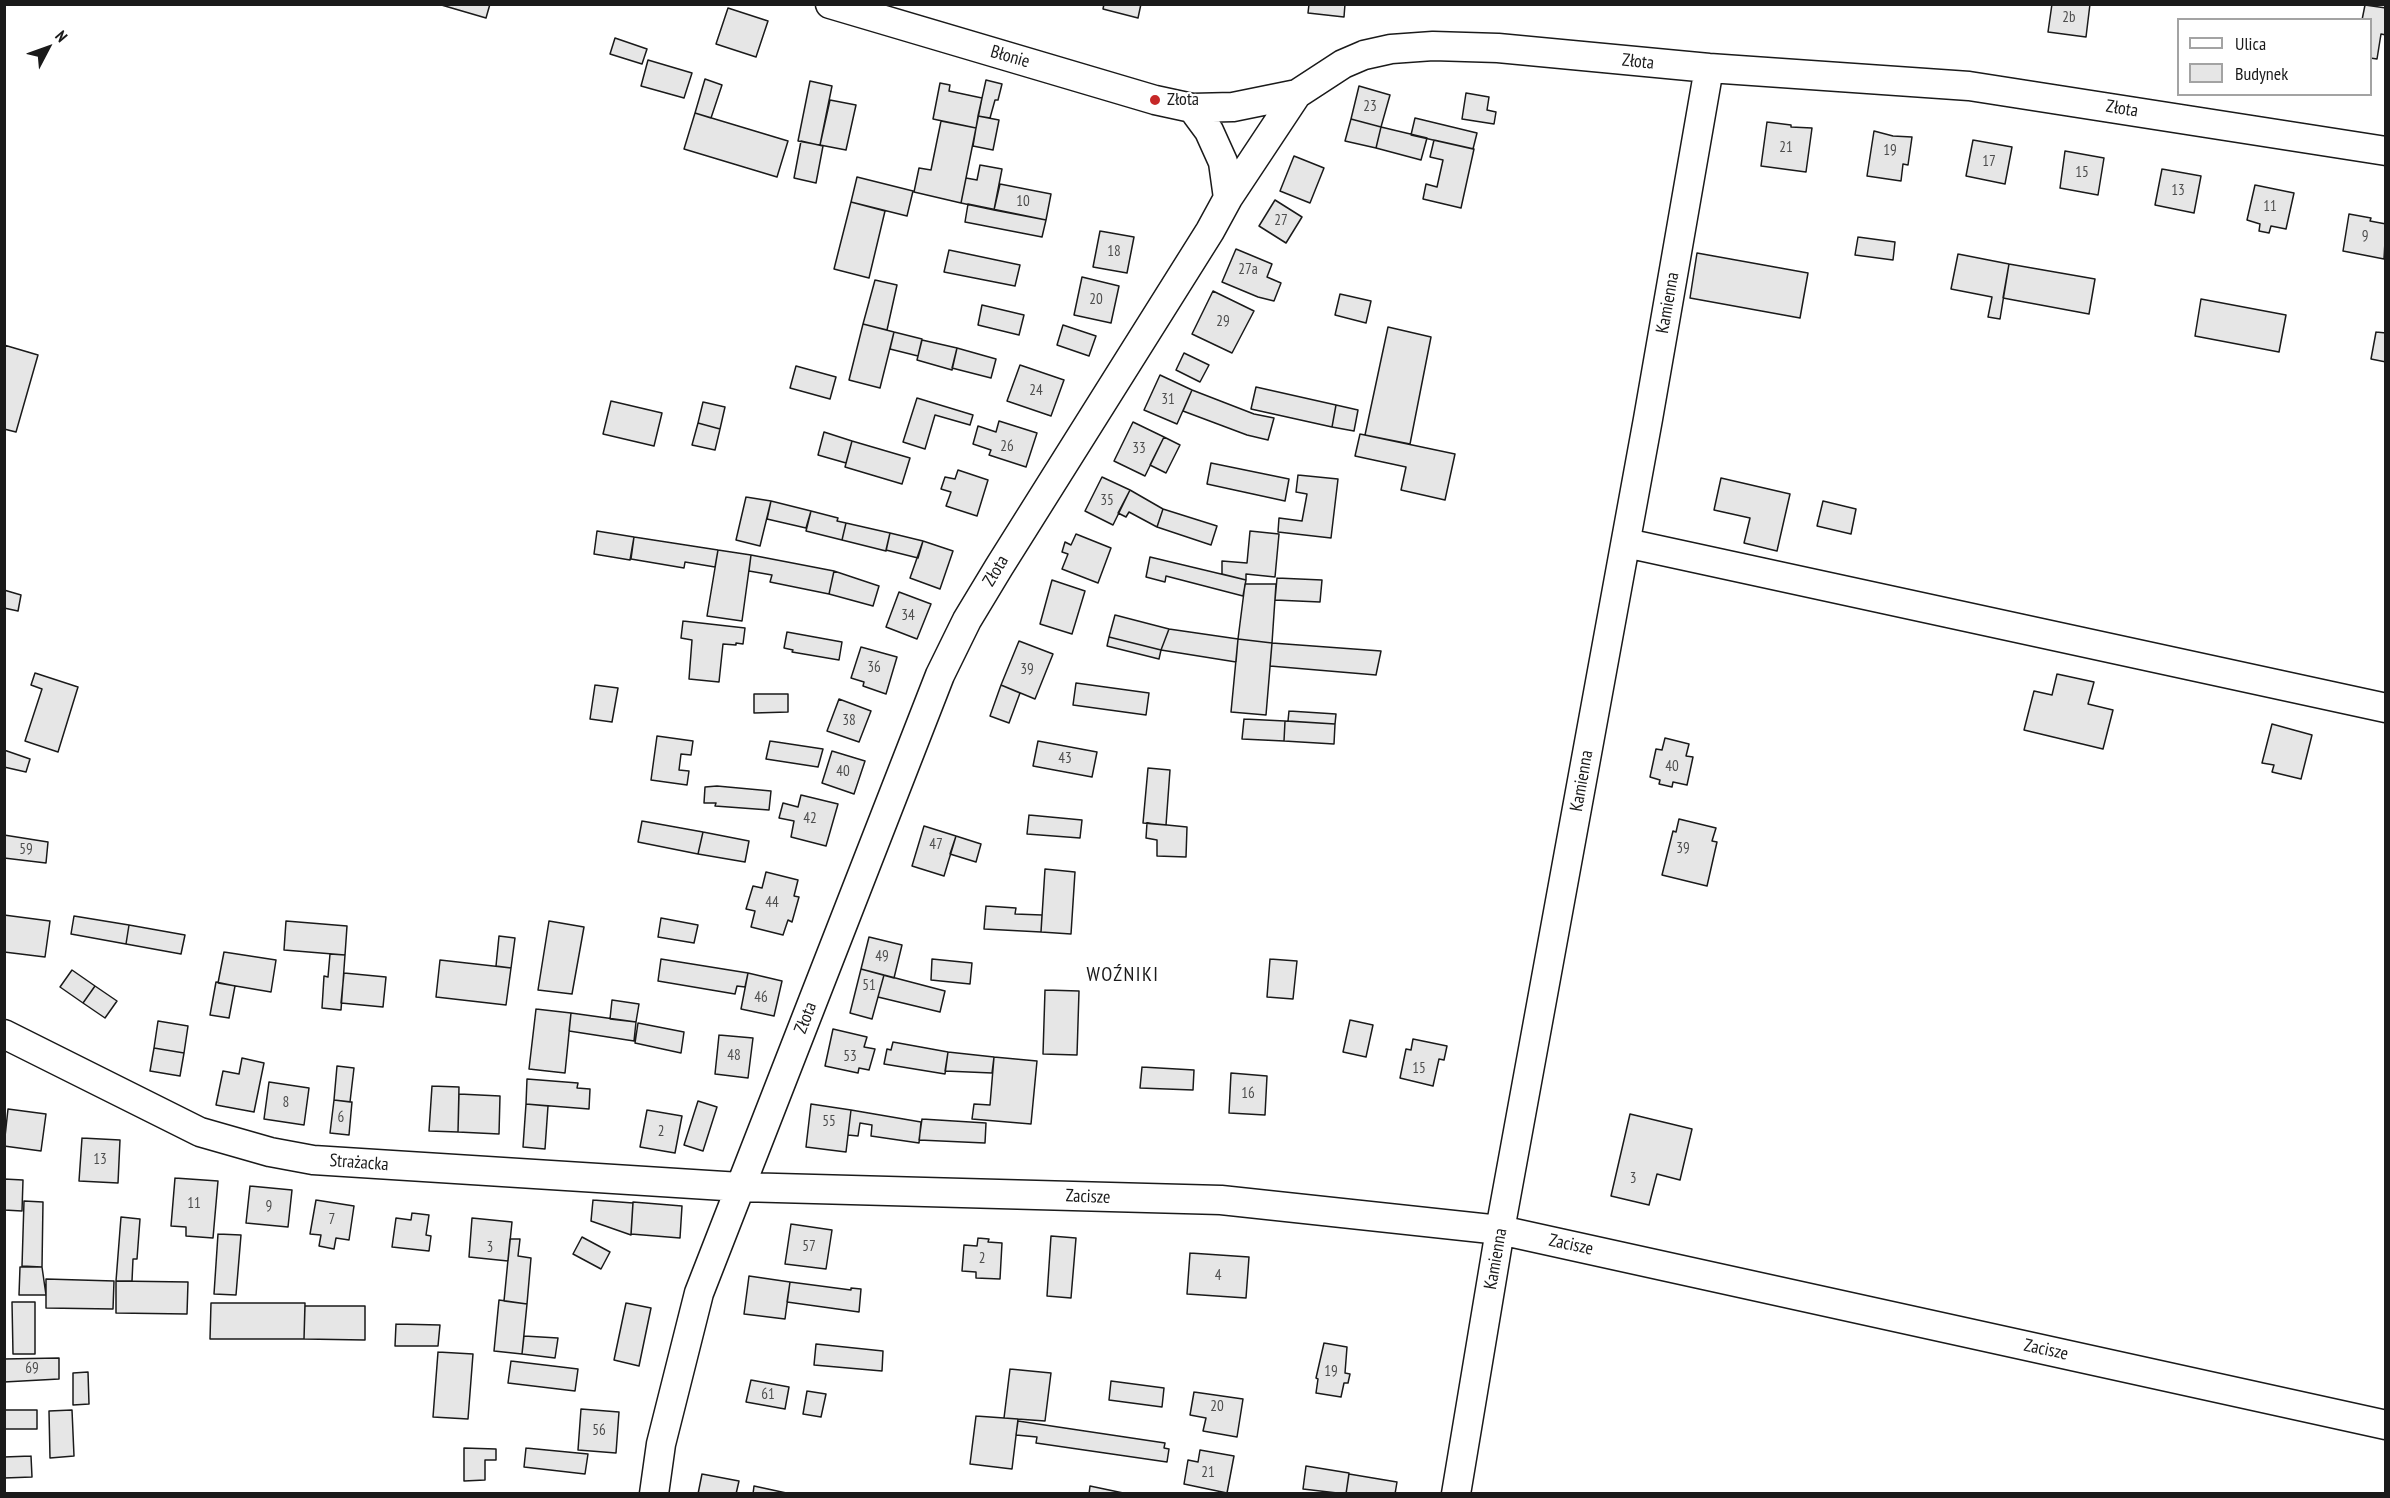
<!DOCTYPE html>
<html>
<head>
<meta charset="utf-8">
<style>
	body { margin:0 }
	#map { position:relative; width:2390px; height:1498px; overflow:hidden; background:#fff; font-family:"PT Sans Narrow",sans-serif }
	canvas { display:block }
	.frame { position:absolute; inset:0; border:6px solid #1a1a1a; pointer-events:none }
	.legend { position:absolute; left:2177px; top:18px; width:195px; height:78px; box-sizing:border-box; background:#fff; border:2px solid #a3a3a3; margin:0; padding:8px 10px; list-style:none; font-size:18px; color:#1a1a1a }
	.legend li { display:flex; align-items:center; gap:12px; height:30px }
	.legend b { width:30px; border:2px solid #a3a3a3 }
	.north { position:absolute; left:18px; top:18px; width:60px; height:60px; -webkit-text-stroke:4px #fff; paint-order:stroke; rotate:49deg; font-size:16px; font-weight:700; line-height:24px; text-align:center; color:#1a1a1a }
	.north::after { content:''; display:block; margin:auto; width:21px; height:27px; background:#1a1a1a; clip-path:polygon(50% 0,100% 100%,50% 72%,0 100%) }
</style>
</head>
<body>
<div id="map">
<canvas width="2390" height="1498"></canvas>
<div class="frame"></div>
<ul class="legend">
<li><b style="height:8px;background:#fff"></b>Ulica</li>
<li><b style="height:16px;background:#e6e6e6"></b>Budynek</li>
</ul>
<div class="north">N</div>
</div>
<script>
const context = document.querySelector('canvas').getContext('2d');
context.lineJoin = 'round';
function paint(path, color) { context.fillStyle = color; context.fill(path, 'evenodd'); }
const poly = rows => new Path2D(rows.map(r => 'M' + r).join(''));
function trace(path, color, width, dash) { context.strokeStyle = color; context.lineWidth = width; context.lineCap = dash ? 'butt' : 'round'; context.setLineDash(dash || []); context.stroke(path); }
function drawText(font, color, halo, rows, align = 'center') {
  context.font = font + ' "PT Sans Narrow",sans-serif'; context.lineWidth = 4.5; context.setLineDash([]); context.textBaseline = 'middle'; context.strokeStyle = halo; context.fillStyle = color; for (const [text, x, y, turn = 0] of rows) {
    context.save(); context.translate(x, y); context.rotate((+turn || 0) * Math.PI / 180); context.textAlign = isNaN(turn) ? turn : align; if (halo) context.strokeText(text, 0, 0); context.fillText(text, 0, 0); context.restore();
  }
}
const building = poly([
	[438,4,490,4,486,18,438,4],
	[1104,4,1141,4,1138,18,1103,9,1104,4],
	[1309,4,1345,4,1344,17,1308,13,1309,4],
	[2052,4,2090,4,2086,37,2048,32,2052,4],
	[2365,5,2386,8,2386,35,2381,34,2377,59,2370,58,2370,20,2362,20,2365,5],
	[728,8,768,21,756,57,716,44,728,8],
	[615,38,647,49,642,64,610,54,615,38],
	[648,60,692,73,684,98,641,86,648,60],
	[705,79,722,85,711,118,695,113,705,79],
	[986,80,1002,84,998,100,995,100,990,118,978,116,986,80],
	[810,81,832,86,820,145,798,141,810,81],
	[940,83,950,85,949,91,982,98,976,128,933,119,940,83],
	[1359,86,1390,95,1381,127,1351,119,1359,86],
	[1466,93,1489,97,1487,110,1496,112,1494,124,1462,119,1466,93],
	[830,100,856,105,846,150,820,145,830,100],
	[695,113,788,141,777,177,684,149,695,113],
	[978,116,999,120,993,150,973,146,978,116],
	[1415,118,1477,133,1473,149,1411,135,1415,118],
	[1351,119,1381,127,1376,148,1345,141,1351,119],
	[941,121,976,128,961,203,914,192,919,168,931,170,941,121],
	[1767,122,1791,125,1791,127,1812,128,1806,172,1761,166,1767,122],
	[1381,127,1427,138,1421,160,1376,148,1381,127],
	[1874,131,1893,136,1912,137,1908,165,1903,164,1901,181,1867,176,1874,131],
	[1434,140,1474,149,1461,208,1423,199,1426,184,1437,187,1443,160,1430,157,1434,140],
	[1973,140,2012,147,2005,184,1966,176,1973,140],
	[801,141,823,146,816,183,794,178,801,141],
	[2065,151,2104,158,2098,195,2060,188,2065,151],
	[1294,156,1324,168,1310,203,1280,191,1294,156],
	[980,165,1002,169,994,210,961,203,966,178,977,180,980,165],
	[2162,169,2201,176,2194,213,2155,205,2162,169],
	[857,177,913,191,907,216,851,202,857,177],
	[1000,184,1051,194,1046,220,994,210,1000,184],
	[2255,185,2294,193,2286,229,2271,226,2269,233,2259,231,2260,224,2247,220,2255,185],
	[1275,200,1302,217,1286,243,1259,226,1275,200],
	[851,202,885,211,869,278,834,269,851,202],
	[968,204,1046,220,1042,237,965,222,968,204],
	[2349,214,2371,218,2370,221,2386,224,2384,259,2343,251,2349,214],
	[1100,231,1134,237,1127,273,1093,267,1100,231],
	[1858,237,1895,242,1893,260,1855,255,1858,237],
	[1236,249,1272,264,1267,277,1281,283,1274,301,1258,297,1222,282,1236,249],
	[949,250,1020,265,1015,286,944,272,949,250],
	[1697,253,1808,273,1800,318,1690,298,1697,253],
	[1958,254,2009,264,2000,319,1988,317,1992,297,1951,289,1958,254],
	[2009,264,2095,279,2089,314,2003,298,2009,264],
	[1082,277,1119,286,1111,323,1074,315,1082,277],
	[875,280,897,285,887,330,863,324,875,280],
	[1213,291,1254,311,1232,353,1192,334,1213,291],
	[1340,294,1371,301,1366,323,1335,315,1340,294],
	[2201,299,2286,315,2279,352,2195,336,2201,299],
	[982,305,1024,315,1019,335,978,325,982,305],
	[863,324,894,332,880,388,849,380,863,324],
	[1063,325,1096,336,1089,356,1057,345,1063,325],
	[1388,327,1431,337,1410,444,1365,435,1388,327],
	[894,332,922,339,918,356,890,349,894,332],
	[2376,332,2386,333,2386,362,2371,359,2376,332],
	[922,340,957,348,952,370,917,360,922,340],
	[4,345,38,355,16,432,4,429,4,345],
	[957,348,996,359,991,378,952,368,957,348],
	[1184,353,1209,365,1200,382,1176,370,1184,353],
	[1020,365,1064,380,1051,416,1007,401,1020,365],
	[796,366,836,377,830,399,790,388,796,366],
	[1160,375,1192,390,1177,424,1144,410,1160,375],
	[1256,387,1336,405,1332,427,1251,409,1256,387],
	[1192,390,1254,414,1274,418,1268,440,1247,435,1183,411,1192,390],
	[917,398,973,415,970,425,935,415,925,449,903,442,917,398],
	[611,401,662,413,654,446,603,434,611,401],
	[703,402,725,407,720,429,698,423,703,402],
	[1336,405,1358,410,1354,431,1332,427,1336,405],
	[999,421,1037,433,1026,467,989,455,991,450,973,444,978,426,996,432,999,421],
	[1133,422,1164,437,1145,476,1114,461,1133,422],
	[698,423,720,429,715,450,692,445,698,423],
	[824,432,852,441,846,463,818,455,824,432],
	[1360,434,1455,454,1445,500,1401,490,1406,467,1355,456,1360,434],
	[1164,437,1180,445,1166,473,1150,465,1164,437],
	[852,441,910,458,902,484,845,467,852,441],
	[1211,463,1289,479,1285,501,1207,484,1211,463],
	[958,470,988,480,977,516,946,506,951,492,941,489,945,477,955,479,958,470],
	[1298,475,1338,479,1331,538,1278,532,1279,518,1302,521,1307,494,1296,492,1298,475],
	[1102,477,1130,490,1113,525,1085,511,1102,477],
	[1721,478,1790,494,1777,551,1744,543,1750,518,1714,510,1721,478],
	[1130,490,1163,509,1157,527,1129,512,1126,517,1118,513,1130,490],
	[746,497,771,501,760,546,736,540,746,497],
	[771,501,811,511,806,528,767,519,771,501],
	[1823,501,1856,509,1851,534,1817,526,1823,501],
	[1163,509,1217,526,1211,545,1157,527,1163,509],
	[811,511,838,518,837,521,846,523,842,540,806,531,811,511],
	[846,523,890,533,886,551,842,540,846,523],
	[597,531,634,537,630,560,594,554,597,531],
	[1250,531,1279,534,1275,577,1246,574,1246,580,1222,574,1222,561,1247,563,1250,531],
	[890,533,923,541,918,558,886,550,890,533],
	[1076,534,1111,548,1098,583,1062,569,1068,554,1062,552,1065,542,1071,545,1076,534],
	[634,537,718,550,715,567,685,562,684,568,631,559,634,537],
	[923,541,953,551,940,589,910,578,923,541],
	[718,550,751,555,742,621,707,616,718,550],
	[751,555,834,571,829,594,770,582,772,575,749,571,751,555],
	[1150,557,1246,580,1243,596,1166,576,1165,582,1146,577,1150,557],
	[834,571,879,586,873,606,829,594,834,571],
	[1277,578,1322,580,1320,602,1275,600,1277,578],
	[1052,580,1085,591,1072,634,1040,624,1052,580],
	[1245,584,1276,584,1272,643,1238,639,1245,584],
	[4,590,21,595,18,611,4,608,4,590],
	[899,592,931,604,917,639,886,627,899,592],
	[1115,615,1169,629,1161,650,1109,637,1115,615],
	[683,621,745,628,743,644,736,643,736,645,723,644,719,682,689,679,692,640,681,638,683,621],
	[1169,629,1238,639,1236,662,1161,650,1169,629],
	[787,632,842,642,839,660,792,652,793,650,784,648,787,632],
	[1109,637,1161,650,1159,659,1107,646,1109,637],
	[1238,639,1272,643,1266,715,1231,712,1238,639],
	[1019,641,1053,654,1035,699,1001,685,1019,641],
	[1272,643,1381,651,1376,675,1270,666,1272,643],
	[861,647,897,657,886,694,863,686,864,682,851,678,861,647],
	[35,673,78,687,58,752,25,741,42,689,31,685,35,673],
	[2057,674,2094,682,2088,704,2113,710,2103,749,2024,730,2034,691,2052,695,2057,674],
	[1076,683,1149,693,1146,715,1073,705,1076,683],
	[595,685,618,688,612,722,590,719,595,685],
	[1001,685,1020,693,1009,723,990,716,1001,685],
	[754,694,788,694,788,712,754,713,754,694],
	[839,699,871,711,859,742,827,731,839,699],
	[1289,711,1336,714,1335,724,1288,721,1289,711],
	[1244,719,1285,721,1284,741,1242,739,1244,719],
	[1285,721,1335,724,1334,744,1284,741,1285,721],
	[2272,724,2312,735,2301,779,2272,772,2274,765,2262,763,2272,724],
	[657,736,693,741,691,755,681,754,679,770,689,771,687,785,651,780,657,736],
	[1665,738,1689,744,1686,756,1693,757,1687,785,1673,782,1672,787,1659,784,1660,780,1650,777,1656,749,1662,750,1665,738],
	[770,741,823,749,818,767,766,759,770,741],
	[1038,741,1097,752,1092,777,1033,766,1038,741],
	[4,750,30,759,26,772,4,767,4,750],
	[832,751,865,761,854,794,822,783,832,751],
	[1148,768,1170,770,1166,825,1143,823,1148,768],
	[717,786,771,791,769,810,715,806,716,803,704,803,705,787,717,786],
	[801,795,838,804,826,846,791,837,794,821,779,818,783,803,798,807,801,795],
	[1029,815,1082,820,1080,838,1027,834,1029,815],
	[1679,819,1716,828,1712,841,1717,842,1707,886,1662,875,1673,831,1676,832,1679,819],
	[642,821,703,832,698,854,638,842,642,821],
	[1147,823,1187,827,1186,857,1157,856,1157,840,1146,838,1147,823],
	[924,826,956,836,944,876,912,866,924,826],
	[703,832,749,841,745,862,698,854,703,832],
	[4,835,48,842,46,863,4,858,4,835],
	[956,836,981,844,976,862,950,854,956,836],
	[1045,869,1075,872,1071,934,1041,932,1045,869],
	[766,872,798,880,794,896,799,897,792,922,788,920,783,935,751,927,755,911,746,909,753,886,762,888,766,872],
	[986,906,1016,908,1015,914,1042,915,1041,932,984,929,986,906],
	[4,915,50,921,45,957,4,952,4,915],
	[74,916,129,925,126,944,71,934,74,916],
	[661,918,698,925,694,943,658,937,661,918],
	[286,921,347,926,345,955,284,950,286,921],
	[549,921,584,927,572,994,538,990,549,921],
	[129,925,185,935,181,954,126,944,129,925],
	[499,936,515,938,511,968,496,966,499,936],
	[869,937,902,945,894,978,861,969,869,937],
	[224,952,276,960,271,992,218,983,224,952],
	[330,954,345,955,341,1010,322,1008,324,976,328,977,330,954],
	[661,959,748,973,745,987,737,986,735,994,658,981,661,959],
	[932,959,972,963,970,984,931,980,932,959],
	[1270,959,1297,961,1293,999,1267,997,1270,959],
	[440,960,511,968,506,1005,436,997,440,960],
	[861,969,884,975,872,1019,850,1013,861,969],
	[72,970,95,986,83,1003,60,987,72,970],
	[344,973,386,977,383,1007,341,1003,344,973],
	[748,973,782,981,774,1016,741,1009,748,973],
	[884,975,945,991,940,1012,878,997,884,975],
	[216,982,235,986,229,1018,210,1015,216,982],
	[95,986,117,1001,105,1018,83,1003,95,986],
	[1045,990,1079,991,1077,1055,1043,1054,1045,990],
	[612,1000,639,1004,636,1022,610,1019,612,1000],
	[536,1009,571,1013,565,1073,529,1069,536,1009],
	[571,1013,636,1022,634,1041,569,1031,571,1013],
	[1350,1020,1373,1025,1366,1057,1343,1052,1350,1020],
	[158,1021,188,1026,184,1053,154,1048,158,1021],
	[638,1023,684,1032,681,1053,635,1043,638,1023],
	[833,1029,867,1037,864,1047,875,1049,869,1070,859,1068,858,1073,825,1066,833,1029],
	[719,1035,753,1038,748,1078,715,1074,719,1035],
	[1413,1039,1447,1046,1444,1060,1439,1059,1433,1086,1400,1078,1406,1049,1411,1050,1413,1039],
	[893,1042,948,1052,945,1074,884,1064,887,1049,891,1050,893,1042],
	[154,1048,184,1053,180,1076,150,1071,154,1048],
	[948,1052,994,1057,992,1073,945,1071,948,1052],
	[994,1057,1037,1061,1031,1124,972,1119,974,1104,990,1105,994,1057],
	[242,1058,264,1063,254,1112,216,1105,223,1071,239,1074,242,1058],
	[337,1066,354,1068,350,1102,334,1100,337,1066],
	[1142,1067,1194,1070,1193,1090,1140,1088,1142,1067],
	[1231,1073,1267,1076,1265,1115,1229,1113,1231,1073],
	[527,1079,578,1083,577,1088,590,1089,589,1109,526,1104,527,1079],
	[269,1082,309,1088,304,1125,264,1119,269,1082],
	[432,1086,459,1087,458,1132,429,1131,432,1086],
	[459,1094,500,1096,499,1134,458,1132,459,1094],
	[334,1100,352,1102,349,1135,330,1133,334,1100],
	[698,1101,717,1107,703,1151,684,1145,698,1101],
	[526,1104,548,1106,545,1149,523,1147,526,1104],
	[811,1104,851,1110,846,1152,806,1147,811,1104],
	[8,1109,46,1114,41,1151,4,1146,8,1109],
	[647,1110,682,1116,675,1153,640,1147,647,1110],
	[851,1110,921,1122,919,1143,871,1136,872,1125,860,1123,858,1136,848,1135,851,1110],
	[1630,1114,1692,1129,1680,1180,1657,1174,1649,1205,1611,1196,1630,1114],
	[922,1119,986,1123,985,1143,919,1140,922,1119],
	[82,1138,120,1140,118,1183,79,1181,82,1138],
	[175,1178,218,1181,213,1238,186,1236,186,1227,171,1226,175,1178],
	[4,1179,23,1180,22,1211,4,1210,4,1179],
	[250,1186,292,1190,288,1227,246,1223,250,1186],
	[316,1200,354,1206,349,1240,336,1238,334,1249,319,1246,321,1235,310,1234,316,1200],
	[593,1200,633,1203,631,1235,591,1221,593,1200],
	[24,1201,43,1202,42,1267,22,1266,24,1201],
	[633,1202,682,1206,680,1238,631,1234,633,1202],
	[412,1213,429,1215,426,1235,431,1236,429,1251,392,1247,396,1218,411,1220,412,1213],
	[121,1217,140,1219,137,1259,133,1259,132,1281,116,1281,121,1217],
	[472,1218,512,1222,508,1261,469,1257,472,1218],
	[791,1224,832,1230,826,1269,785,1264,791,1224],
	[218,1234,241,1235,236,1295,214,1294,218,1234],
	[1051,1236,1076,1238,1071,1298,1047,1296,1051,1236],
	[582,1237,610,1252,601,1269,573,1254,582,1237],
	[978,1238,989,1239,988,1242,1002,1243,1000,1279,976,1278,976,1272,962,1271,964,1245,977,1246,978,1238],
	[510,1239,520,1239,518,1256,531,1258,527,1304,504,1301,510,1239],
	[1190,1253,1249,1257,1246,1298,1187,1294,1190,1253],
	[20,1267,42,1267,46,1295,19,1295,20,1267],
	[749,1276,790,1282,785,1319,744,1314,749,1276],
	[46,1279,114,1281,113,1309,46,1308,46,1279],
	[116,1281,188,1282,187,1314,116,1313,116,1281],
	[790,1282,851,1290,851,1288,861,1289,859,1312,787,1302,790,1282],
	[499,1300,527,1304,522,1354,494,1351,499,1300],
	[12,1302,35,1302,35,1354,13,1354,12,1302],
	[211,1303,305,1303,304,1339,210,1339,211,1303],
	[626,1303,651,1308,639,1366,614,1360,626,1303],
	[305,1306,365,1306,365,1340,304,1339,305,1306],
	[396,1324,440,1325,438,1346,395,1346,396,1324],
	[524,1336,558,1338,555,1358,522,1354,524,1336],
	[1324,1343,1347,1347,1345,1373,1350,1374,1348,1383,1344,1383,1341,1397,1316,1393,1318,1379,1316,1378,1324,1343],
	[816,1344,883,1351,882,1371,814,1365,816,1344],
	[438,1352,473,1354,468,1419,433,1417,438,1352],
	[59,1358,59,1379,4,1382,4,1359,59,1358],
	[511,1361,578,1369,575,1391,508,1383,511,1361],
	[1010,1369,1051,1373,1045,1421,1004,1418,1010,1369],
	[88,1372,89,1404,73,1405,73,1373,88,1372],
	[751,1380,789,1387,785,1409,746,1402,751,1380],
	[1111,1381,1164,1388,1162,1407,1109,1400,1111,1381],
	[807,1391,826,1394,821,1417,803,1414,807,1391],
	[1194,1392,1243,1399,1237,1437,1203,1431,1206,1418,1190,1415,1194,1392],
	[581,1409,619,1412,616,1453,578,1450,581,1409],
	[4,1410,37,1410,37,1429,4,1429,4,1410],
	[72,1410,74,1456,50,1458,49,1411,72,1410],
	[976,1416,1018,1419,1012,1469,970,1464,976,1416],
	[1018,1421,1165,1443,1164,1448,1169,1449,1167,1462,1036,1443,1037,1437,1016,1435,1018,1421],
	[464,1448,496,1449,496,1460,485,1460,485,1480,464,1481,464,1448],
	[526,1448,588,1454,585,1474,524,1467,526,1448],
	[1200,1450,1234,1456,1227,1493,1184,1484,1188,1460,1198,1462,1200,1450],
	[31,1456,32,1477,4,1478,4,1457,31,1456],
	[1306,1466,1349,1473,1346,1494,1303,1489,1306,1466],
	[702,1474,739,1481,736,1494,698,1494,702,1474],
	[1349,1474,1397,1482,1395,1494,1346,1494,1349,1474],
	[754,1486,791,1494,753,1494,754,1486],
	[1090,1486,1128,1494,1089,1494,1090,1486]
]);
const minor = poly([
	[830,4,1155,100,1192,108,1233,107,1297,94],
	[1192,108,1209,131,1223,162,1228,198],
	[1626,543,2386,708],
	[4,1034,200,1132,270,1152,313,1160,740,1187,1221,1200,1500,1230,2386,1425],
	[654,1494,661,1444,699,1293,940,675,967,620,999,567,1210,231,1228,198,1297,94,1343,64,1364,55,1391,49,1433,46,1498,48,1709,68,1969,86,2386,151],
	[1456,1494,1500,1230,1648,419,1709,68]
]);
const markers = [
	[1155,100,6,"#c62828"]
];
const numberNames = [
	["2b",2069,18],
	["23",1370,107],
	["21",1786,148],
	["19",1890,151],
	["17",1989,162],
	["15",2082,173],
	["13",2178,191],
	["10",1023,202],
	["11",2270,207],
	["27",1281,221],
	["9",2365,237],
	["18",1114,252],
	["27a",1248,270],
	["20",1096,300],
	["29",1223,322],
	["24",1036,391],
	["31",1168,400],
	["26",1007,447],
	["33",1139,449],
	["35",1107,501],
	["34",908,616],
	["36",874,668],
	["39",1027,670],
	["38",849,721],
	["43",1065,759],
	["40",1672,767],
	["40",843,772],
	["42",810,819],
	["47",936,845],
	["39",1683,849],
	["59",26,850],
	["44",772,903],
	["49",882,957],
	["51",869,986],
	["46",761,998],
	["48",734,1056],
	["53",850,1057],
	["15",1419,1069],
	["16",1248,1094],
	["8",286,1103],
	["6",341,1118],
	["55",829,1122],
	["2",661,1132],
	["13",100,1160],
	["3",1633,1179],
	["11",194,1204],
	["9",269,1207],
	["7",332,1220],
	["57",809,1247],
	["3",490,1248],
	["2",982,1259],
	["4",1218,1276],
	["69",32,1369],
	["19",1331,1372],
	["61",768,1395],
	["20",1217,1407],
	["56",599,1431],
	["21",1208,1473]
];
const streetNames = [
	["Błonie",1010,57,16],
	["Złota",1638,62,6],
	["Złota",2122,109,9],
	["Kamienna",1668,303,-80],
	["Złota",996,571,-59],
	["Kamienna",1582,781,-80],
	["Złota",806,1018,-69],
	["Strażacka",359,1163,4],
	["Zacisze",1088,1197,2],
	["Zacisze",1571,1245,12],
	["Kamienna",1496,1259,-80],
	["Zacisze",2046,1350,12]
];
const poiNames = [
	["Złota",1167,100]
];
const neighbourhoodNames = [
	["WOŹNIKI",1123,975]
];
paint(building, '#e6e6e6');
trace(building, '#1a1a1a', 1.5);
trace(minor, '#1a1a1a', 31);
trace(minor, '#fff', 28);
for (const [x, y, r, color] of markers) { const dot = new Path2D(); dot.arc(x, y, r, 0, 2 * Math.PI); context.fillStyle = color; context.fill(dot); trace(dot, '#fff', 2); }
drawText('15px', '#4d4d4d', null, numberNames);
drawText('18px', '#1a1a1a', '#fff', streetNames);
drawText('18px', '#1a1a1a', '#fff', poiNames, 'left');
context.letterSpacing = '1.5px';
drawText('20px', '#1a1a1a', '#fff', neighbourhoodNames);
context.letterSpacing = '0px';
</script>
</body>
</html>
